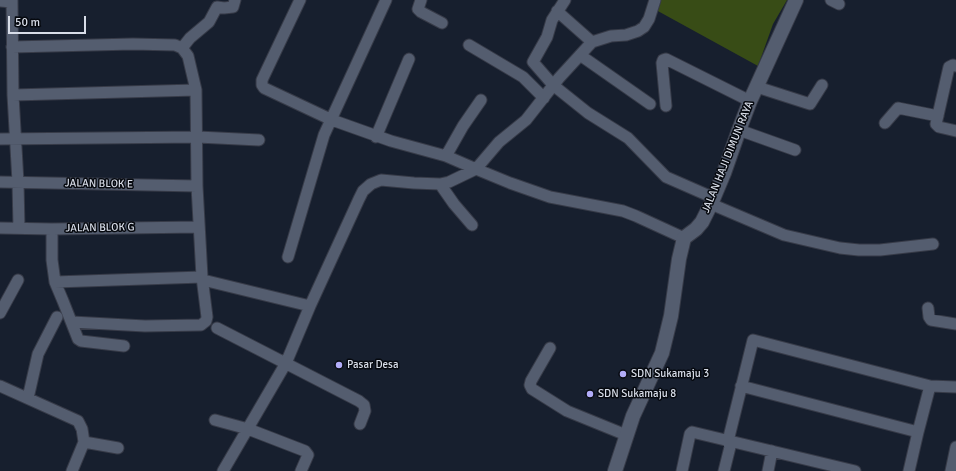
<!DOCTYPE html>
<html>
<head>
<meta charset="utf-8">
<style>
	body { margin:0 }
	#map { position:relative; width:956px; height:471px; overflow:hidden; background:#171f2e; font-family:Signika,sans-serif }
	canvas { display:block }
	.scale { position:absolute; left:8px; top:16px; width:78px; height:18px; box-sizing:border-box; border:2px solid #d8dde8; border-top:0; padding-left:5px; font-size:12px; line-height:14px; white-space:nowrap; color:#d8dde8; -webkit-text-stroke:3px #06090f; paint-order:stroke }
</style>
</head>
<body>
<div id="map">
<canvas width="956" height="471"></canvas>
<div class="scale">50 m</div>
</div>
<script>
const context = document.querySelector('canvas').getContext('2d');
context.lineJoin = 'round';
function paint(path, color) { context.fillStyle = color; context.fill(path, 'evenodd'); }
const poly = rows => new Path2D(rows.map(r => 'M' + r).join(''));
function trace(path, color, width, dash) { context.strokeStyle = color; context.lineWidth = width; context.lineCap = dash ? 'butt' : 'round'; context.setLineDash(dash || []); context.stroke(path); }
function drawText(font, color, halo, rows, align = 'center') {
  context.font = font + ' Signika,sans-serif'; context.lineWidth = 3; context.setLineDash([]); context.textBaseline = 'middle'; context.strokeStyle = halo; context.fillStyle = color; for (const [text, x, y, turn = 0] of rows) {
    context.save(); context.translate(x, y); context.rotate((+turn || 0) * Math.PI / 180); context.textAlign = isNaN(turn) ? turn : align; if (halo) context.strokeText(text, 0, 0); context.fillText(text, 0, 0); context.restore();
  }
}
const green = poly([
	[659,0,787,0,773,24,758,66,656,10]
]);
const minor = poly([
	[12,0,13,95,18,182,19,228],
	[300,0,262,80,262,85,264,88,332,120,391,141,446,156,476,169,499,142,526,120,559,78,592,42,611,36,626,35,638,31,644,27,649,19,655,0],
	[421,0,418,9,421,12,442,23],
	[565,0,552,20,547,37,533,62,553,85,588,113,628,138,666,177,714,198],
	[831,0,839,4],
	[0,1,12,2],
	[557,11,592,42],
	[469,45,523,77,544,98],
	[12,47,133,44,175,45,182,48,188,56,196,90,197,186,202,277,207,317,206,321,201,325,145,326,72,322],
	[182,48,190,38,209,22,217,7,224,8,233,7,235,0],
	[580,55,650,104],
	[956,66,953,65,949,67,936,124,939,127,956,131],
	[757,87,810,104,822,85],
	[13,95,196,90],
	[666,106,662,63,663,60,666,59,750,101],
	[885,123,898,108,938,116],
	[739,130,795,150],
	[376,137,409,59],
	[0,139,198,137,259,140],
	[446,156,463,126,481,100],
	[0,182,197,186],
	[440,184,454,204,472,225],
	[711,204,784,235,840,248,859,250,880,250,933,244],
	[0,228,52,229,199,227],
	[52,229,52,260,55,282,63,301,78,339,81,341,124,346],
	[288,257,324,135,386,0],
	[203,280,310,306],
	[55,282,202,277],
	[928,308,929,317,931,320,956,324],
	[0,313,18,280],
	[217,328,359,401,364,405,365,411,360,424],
	[550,348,531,381,530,385,532,389,567,411,626,435],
	[0,386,78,421,82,429,84,442,72,471],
	[741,386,918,432,930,386],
	[28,398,38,354,57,317],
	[215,420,248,429,305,451,308,455,301,471],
	[84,442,118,448],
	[223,471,286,363,310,306,359,199,363,191,371,184,381,180,414,183,440,184,449,182,476,169,510,183,550,197,623,211,636,216,684,238],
	[682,471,690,434,692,432,855,471],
	[724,471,730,447,728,441,753,340,930,386,956,387],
	[768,471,772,451],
	[909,471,918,432],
	[951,471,956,447]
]);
const tertiary = poly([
	[615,471,633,416,662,353,671,316,679,259,684,238,696,229,702,222,711,204,724,173,739,130,750,101,796,0]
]);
const markers = [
	[339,365,4,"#b2adf9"],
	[623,374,4,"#b2adf9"],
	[590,394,4,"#b2adf9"]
];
const streetNames = [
	["JALAN HAJI DIMUN RAYA",728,157,-68],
	["JALAN BLOK E",99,184,1],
	["JALAN BLOK G",100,228,-1]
];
const poiNames = [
	["Pasar Desa",347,365],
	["SDN Sukamaju 3",631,374],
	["SDN Sukamaju 8",598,394]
];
paint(green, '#384c16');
trace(minor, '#373b48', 13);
trace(tertiary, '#373b48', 16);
trace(minor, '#545d6f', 11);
trace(tertiary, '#545d6f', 14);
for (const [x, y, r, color] of markers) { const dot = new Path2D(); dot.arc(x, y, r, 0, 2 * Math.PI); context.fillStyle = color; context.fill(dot); trace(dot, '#06090f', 1.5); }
drawText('11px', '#d8dde8', '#06090f', streetNames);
drawText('11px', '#d8dde8', '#06090f', poiNames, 'left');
</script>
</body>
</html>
